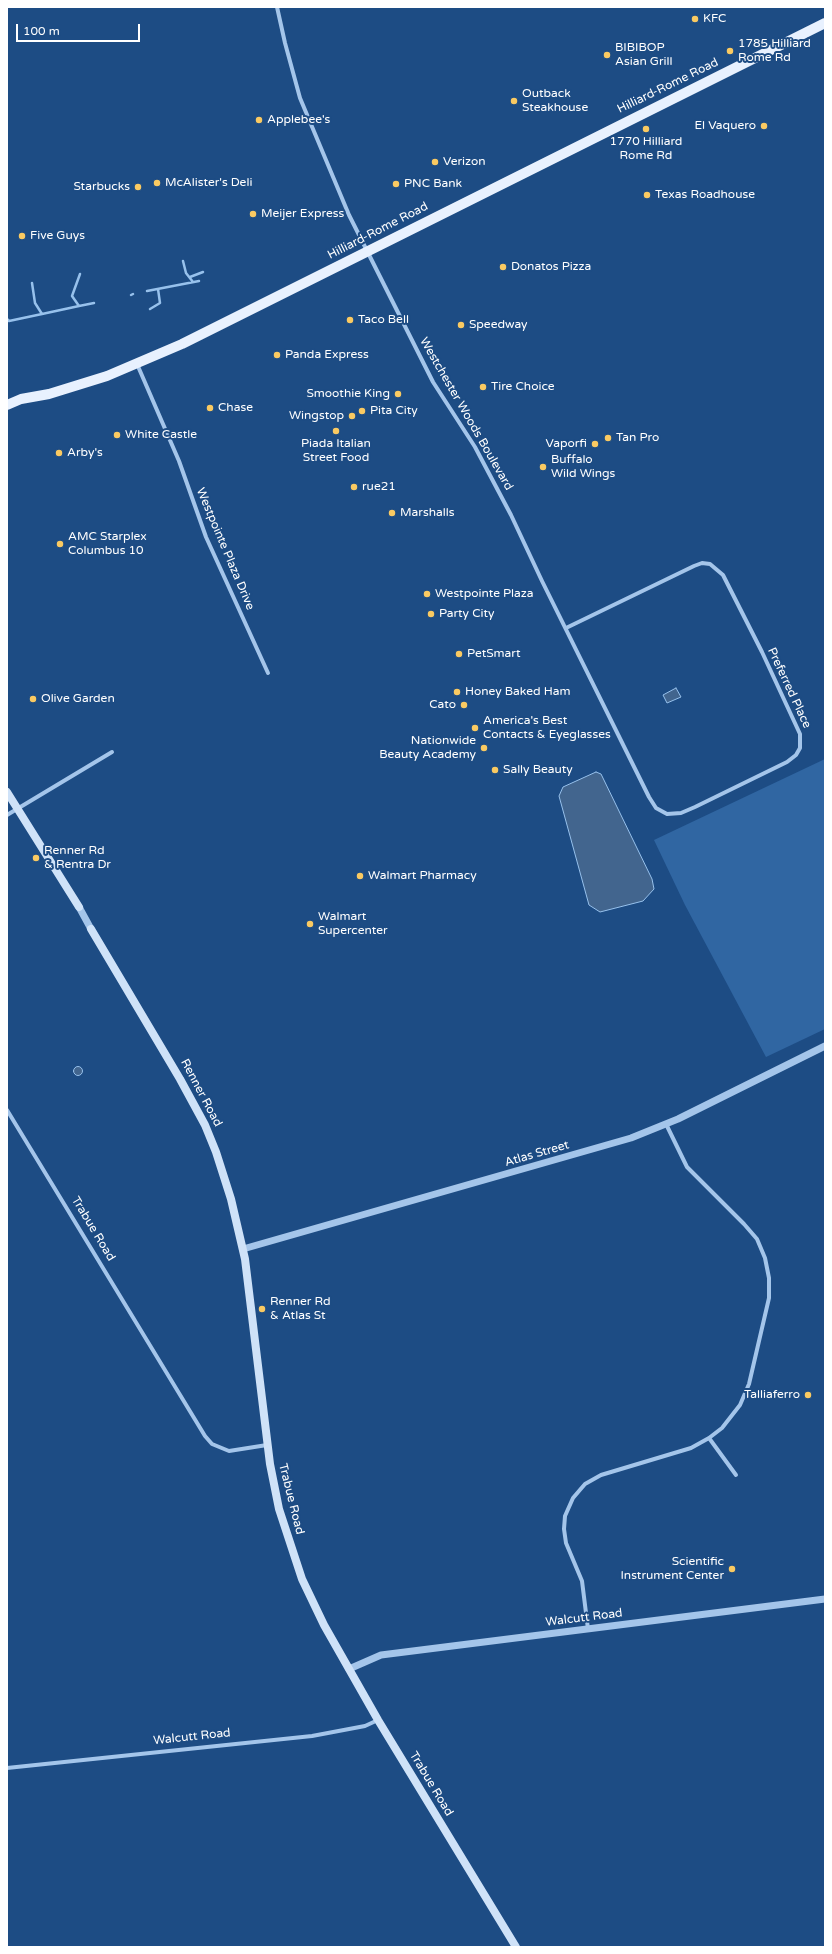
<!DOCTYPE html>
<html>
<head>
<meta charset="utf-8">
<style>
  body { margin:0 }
  #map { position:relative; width:832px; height:1954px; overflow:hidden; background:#1d4c84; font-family:"Varela Round",sans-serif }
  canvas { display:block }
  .frame { position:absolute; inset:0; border:8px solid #fff; pointer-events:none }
  .scale { position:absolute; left:16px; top:24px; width:124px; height:18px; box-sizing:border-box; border:2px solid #fff; border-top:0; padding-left:5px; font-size:12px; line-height:14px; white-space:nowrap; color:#fff; -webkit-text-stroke:3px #1d4c84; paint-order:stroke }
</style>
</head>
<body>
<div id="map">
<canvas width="832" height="1954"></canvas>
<div class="frame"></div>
<div class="scale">100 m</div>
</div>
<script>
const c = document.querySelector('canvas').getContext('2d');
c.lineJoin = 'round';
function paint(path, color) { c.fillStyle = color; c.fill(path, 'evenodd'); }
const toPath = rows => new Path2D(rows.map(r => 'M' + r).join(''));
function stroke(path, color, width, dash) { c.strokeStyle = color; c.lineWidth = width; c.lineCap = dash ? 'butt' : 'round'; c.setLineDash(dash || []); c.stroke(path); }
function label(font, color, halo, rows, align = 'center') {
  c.font = font + ' "Varela Round",sans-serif'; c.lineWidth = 4; c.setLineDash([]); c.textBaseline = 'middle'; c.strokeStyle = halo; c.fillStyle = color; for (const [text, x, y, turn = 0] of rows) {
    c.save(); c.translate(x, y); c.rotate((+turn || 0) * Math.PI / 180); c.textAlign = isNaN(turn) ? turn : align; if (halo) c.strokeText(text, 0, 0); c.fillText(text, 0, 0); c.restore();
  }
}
paint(toPath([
  [825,759,825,1029,766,1057,685,905,654,840]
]), '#3066a2');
const water = toPath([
  [676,688,681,697,667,703,663,695,676,688],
  [596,772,601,774,652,879,654,889,643,901,600,912,589,905,559,796,563,787,596,772],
  '73.5 1071a4.5 4.5 0 1 1 9 0a4.5 4.5 0 1 1-9 0Z'
]);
paint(water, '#42658e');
stroke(water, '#97c1ec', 1);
stroke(toPath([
  [183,261,186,273,193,282],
  [80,274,72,296,79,306,94,303],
  [190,277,203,272],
  [32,283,35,303,42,314,79,306],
  [147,291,199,281],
  [131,295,133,294],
  [150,309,160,303,158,289],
  [7,319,9,321,42,314]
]), '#97c1ec', 2.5);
stroke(toPath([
  [277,7,285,43,300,98,349,215,433,382,475,447,511,515,542,581,649,797,656,808,667,814,681,813,695,807,787,762,796,755,800,748,800,734,762,652,723,575,710,564,702,563,694,566,566,628],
  [137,364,179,461,206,537,268,673],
  [7,815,112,752],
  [7,1110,205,1436,212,1444,229,1451,267,1445],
  [709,1438,736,1475],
  [588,1629,582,1581,566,1543,564,1529,565,1516,573,1498,585,1484,601,1475,691,1448,709,1438,722,1428,740,1405,749,1384,769,1298,769,1278,765,1258,757,1239,744,1224,687,1167,666,1124],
  [7,1768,312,1736,365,1726,378,1720]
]), '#a4c5ea', 4);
stroke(toPath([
  [79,907,91,929],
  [243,1249,631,1138,678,1119,825,1046],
  [349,1669,381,1655,825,1599]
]), '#a4c5ea', 7);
stroke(toPath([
  [7,792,79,907],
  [91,929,180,1079,205,1125,216,1152,231,1199,245,1259,270,1464,279,1509,302,1579,324,1625,378,1720,516,1947]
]), '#cfe2f8', 8);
stroke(toPath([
  [7,405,21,399,49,394,107,376,182,344,825,23]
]), '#e8f1fe', 10);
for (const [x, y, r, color] of [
  [695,19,4,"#faca62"],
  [730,51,4,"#faca62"],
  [607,55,4,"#faca62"],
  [514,101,4,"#faca62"],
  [259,120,4,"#faca62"],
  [764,126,4,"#faca62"],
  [646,129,4,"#faca62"],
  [435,162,4,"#faca62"],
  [157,183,4,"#faca62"],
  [396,184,4,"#faca62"],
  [138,187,4,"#faca62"],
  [647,195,4,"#faca62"],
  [253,214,4,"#faca62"],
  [22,236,4,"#faca62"],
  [503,267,4,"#faca62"],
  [350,320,4,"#faca62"],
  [461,325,4,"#faca62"],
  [277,355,4,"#faca62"],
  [483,387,4,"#faca62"],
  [398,394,4,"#faca62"],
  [210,408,4,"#faca62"],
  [362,411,4,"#faca62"],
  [352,416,4,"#faca62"],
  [336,431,4,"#faca62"],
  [117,435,4,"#faca62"],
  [608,438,4,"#faca62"],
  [595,444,4,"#faca62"],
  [59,453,4,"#faca62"],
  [543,467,4,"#faca62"],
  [354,487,4,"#faca62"],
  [392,513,4,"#faca62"],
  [60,544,4,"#faca62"],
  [427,594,4,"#faca62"],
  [431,614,4,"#faca62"],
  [459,654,4,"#faca62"],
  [457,692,4,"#faca62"],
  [33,699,4,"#faca62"],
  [464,705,4,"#faca62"],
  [475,728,4,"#faca62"],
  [484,748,4,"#faca62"],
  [495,770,4,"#faca62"],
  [36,858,4,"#faca62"],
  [360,876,4,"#faca62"],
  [310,924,4,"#faca62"],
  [262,1309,4,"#faca62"],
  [808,1395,4,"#faca62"],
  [732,1569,4,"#faca62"]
]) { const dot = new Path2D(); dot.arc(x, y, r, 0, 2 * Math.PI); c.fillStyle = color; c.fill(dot); stroke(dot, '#1d4c84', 1.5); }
label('12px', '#fff', '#1d4c84', [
  ["KFC",703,19],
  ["1785 Hilliard",738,44],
  ["Rome Rd",738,58],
  ["BIBIBOP",615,48],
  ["Asian Grill",615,62],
  ["Outback",522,94],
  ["Steakhouse",522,108],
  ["Applebee's",267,120],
  ["El Vaquero",756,126,"right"],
  ["1770 Hilliard",646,142,"center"],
  ["Rome Rd",646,156,"center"],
  ["Verizon",443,162],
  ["McAlister's Deli",165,183],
  ["PNC Bank",404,184],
  ["Starbucks",130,187,"right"],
  ["Texas Roadhouse",655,195],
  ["Meijer Express",261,214],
  ["Five Guys",30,236],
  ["Donatos Pizza",511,267],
  ["Taco Bell",358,320],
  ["Speedway",469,325],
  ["Panda Express",285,355],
  ["Tire Choice",491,387],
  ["Smoothie King",390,394,"right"],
  ["Chase",218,408],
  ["Pita City",370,411],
  ["Wingstop",344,416,"right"],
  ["White Castle",125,435],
  ["Tan Pro",616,438],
  ["Piada Italian",336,444,"center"],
  ["Street Food",336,458,"center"],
  ["Vaporfi",587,444,"right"],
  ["Arby's",67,453],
  ["Buffalo",551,460],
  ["Wild Wings",551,474],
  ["rue21",362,487],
  ["Marshalls",400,513],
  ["AMC Starplex",68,537],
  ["Columbus 10",68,551],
  ["Westpointe Plaza",435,594],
  ["Party City",439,614],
  ["PetSmart",467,654],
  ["Honey Baked Ham",465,692],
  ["Olive Garden",41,699],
  ["Cato",456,705,"right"],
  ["America's Best",483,721],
  ["Contacts & Eyeglasses",483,735],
  ["Nationwide",476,741,"right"],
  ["Beauty Academy",476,755,"right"],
  ["Sally Beauty",503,770],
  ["Renner Rd",44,851],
  ["& Rentra Dr",44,865],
  ["Walmart Pharmacy",368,876],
  ["Walmart",318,917],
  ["Supercenter",318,931],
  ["Renner Rd",270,1302],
  ["& Atlas St",270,1316],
  ["Talliaferro",800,1395,"right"],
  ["Scientific",724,1562,"right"],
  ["Instrument Center",724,1576,"right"]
], 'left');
label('12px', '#fff', '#1d4c84', [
  ["Hilliard-Rome Road",668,86,-26],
  ["Hilliard-Rome Road",378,231,-27],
  ["Westchester Woods Boulevard",466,414,60],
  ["Westpointe Plaza Drive",225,549,67],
  ["Preferred Place",789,688,65],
  ["Renner Road",201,1093,62],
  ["Atlas Street",537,1154,-16],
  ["Trabue Road",93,1229,59],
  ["Trabue Road",291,1499,76],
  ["Walcutt Road",584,1618,-7],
  ["Walcutt Road",192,1737,-6],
  ["Trabue Road",431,1784,59]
]);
</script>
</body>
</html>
